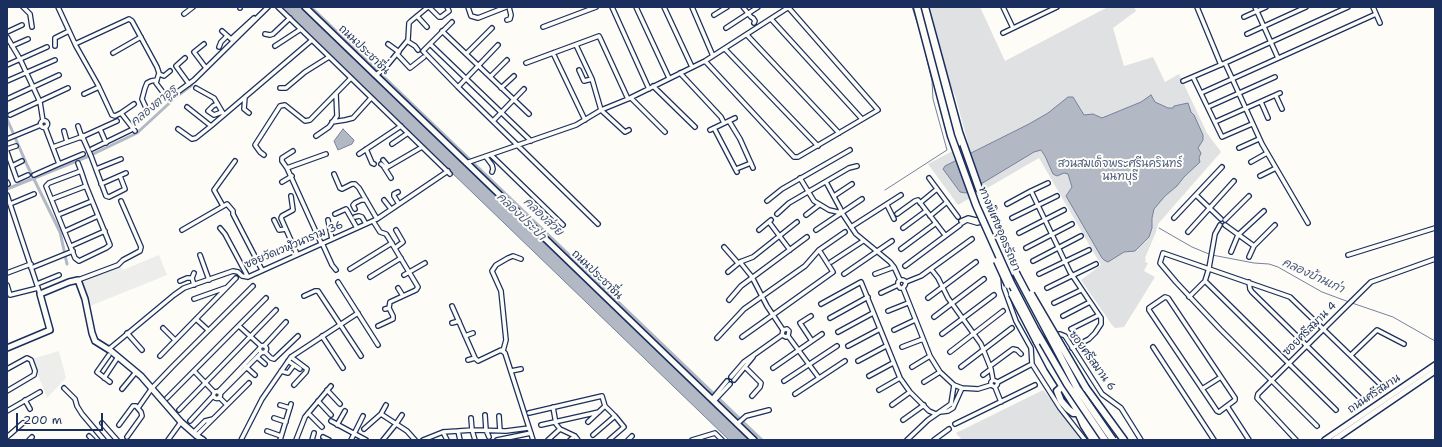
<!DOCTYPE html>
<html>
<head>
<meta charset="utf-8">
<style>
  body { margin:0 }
  #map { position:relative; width:1442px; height:447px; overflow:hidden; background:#fdfcf7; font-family:"Shantell Sans",sans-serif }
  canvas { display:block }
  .frame { position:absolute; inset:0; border:8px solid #1b2f5e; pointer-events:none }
  .scale { position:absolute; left:16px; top:413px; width:87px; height:18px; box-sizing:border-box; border:2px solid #1b2f5e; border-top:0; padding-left:5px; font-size:12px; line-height:14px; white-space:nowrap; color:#1b2f5e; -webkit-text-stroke:3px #fdfcf7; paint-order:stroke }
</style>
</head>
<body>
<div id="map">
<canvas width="1442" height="447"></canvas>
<div class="frame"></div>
<div class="scale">200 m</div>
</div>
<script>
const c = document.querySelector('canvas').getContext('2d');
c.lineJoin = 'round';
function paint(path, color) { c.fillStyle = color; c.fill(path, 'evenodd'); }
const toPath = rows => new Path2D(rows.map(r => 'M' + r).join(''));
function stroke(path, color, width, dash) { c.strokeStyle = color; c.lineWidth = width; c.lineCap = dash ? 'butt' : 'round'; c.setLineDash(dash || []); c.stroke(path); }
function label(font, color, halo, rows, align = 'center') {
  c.font = font + ' "Shantell Sans","Playpen Sans Thai",sans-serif'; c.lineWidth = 4; c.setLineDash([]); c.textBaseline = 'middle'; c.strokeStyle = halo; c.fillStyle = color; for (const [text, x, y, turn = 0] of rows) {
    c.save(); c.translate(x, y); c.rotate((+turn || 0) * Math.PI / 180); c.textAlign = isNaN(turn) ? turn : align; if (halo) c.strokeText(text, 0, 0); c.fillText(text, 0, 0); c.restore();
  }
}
paint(toPath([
  [159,255,167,275,90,306,80,281,120,265,123,270],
  [59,351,66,378,47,398,32,359]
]), '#edeeec');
paint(toPath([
  [930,7,980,7,1005,61,1108,7,1134,7,1136,11,1113,28,1124,66,1153,57,1165,82,1179,74,1207,133,1221,152,1158,224,1156,232,1145,258,1146,259,1145,262,1148,263,1144,271,1155,277,1124,327,1115,328,1112,325,1081,280,1101,265,1039,158,958,205,928,164,968,143,955,95,949,84],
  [1043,390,1079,433,1082,440,962,440,956,433]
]), '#e0e1e3');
const water = toPath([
  [280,7,300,7,750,440,729,440,280,7],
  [1151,95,1155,102,1168,108,1173,108,1174,106,1188,103,1191,112,1194,115,1203,135,1203,140,1198,148,1201,153,1199,158,1200,162,1184,177,1177,186,1165,196,1154,209,1152,218,1152,228,1149,237,1135,251,1124,252,1108,262,1104,260,1102,258,1066,196,1072,187,1068,174,1064,173,1057,176,1053,174,1045,156,1041,150,1034,152,966,193,960,192,943,169,945,166,1029,124,1048,113,1068,97,1073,97,1084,115,1093,114,1102,118,1141,102,1151,95],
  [343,129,354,140,352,144,338,150,334,141,343,129]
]);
paint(water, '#b3b8c5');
stroke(water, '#76819c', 1);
stroke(toPath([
  [192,85,235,42],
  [885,190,947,150,933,99,932,81,921,34,912,7],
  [1159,228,1192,247,1209,254],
  [1212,255,1254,263,1269,264,1278,267,1322,292,1349,302],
  [1352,303,1393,317,1435,341]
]), '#76819c', 1);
stroke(toPath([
  [311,7,762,440],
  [7,119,27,165,60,232,67,264],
  [7,189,89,156,137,133,176,97,192,85]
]), '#b3b8c5', 3);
const street = toPath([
  [23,7,30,14,32,27],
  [58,7,76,46,98,85,112,115,115,116,121,113,135,131],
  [240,7,240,8],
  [278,7,450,174],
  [429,7,439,17,441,17,449,11,447,7],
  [468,7,471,16,478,18,506,7],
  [612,7,649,89],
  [636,7,669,78],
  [664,7,692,67],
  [692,7,713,56],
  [743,7,751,17,753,18,755,21,754,23],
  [922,7,959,144],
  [1003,7,1013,28],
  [1197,7,1221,65],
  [1255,7,1278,58],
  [1373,7,1380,23],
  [184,14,193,7],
  [714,15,727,7],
  [417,16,427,27],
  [1244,17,1266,7],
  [771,19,862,119],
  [507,20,510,19,511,15,509,7],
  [452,22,423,51,458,87,598,224],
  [543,27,596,7],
  [726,28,758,7],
  [222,31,231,39,254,18],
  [442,31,529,114],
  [7,32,22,25],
  [1003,33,1057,7],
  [265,34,270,35,273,34,290,18],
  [1247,34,1306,7],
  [747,35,839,133],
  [7,37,20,59,40,102,43,121],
  [407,41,415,46,418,50],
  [75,44,129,19,132,21,157,67,159,73,156,83,168,99,194,80,268,7],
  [204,44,194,52,206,68],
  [388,44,399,52],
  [430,44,531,141],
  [576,45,592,79,601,110,625,132,629,130],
  [12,46,28,39],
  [55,46,55,38,69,31],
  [275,46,301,29],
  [219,47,221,42,227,36],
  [725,49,818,146],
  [113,53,141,37],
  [553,53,585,120],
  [397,54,410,68,424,57],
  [466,54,492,28],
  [185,58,176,66,189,84],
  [705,61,794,157,798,157,878,110,788,7],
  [526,63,599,36,600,38,628,99],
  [1225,63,1262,144,1308,223],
  [7,65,47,47],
  [579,70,584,81,592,79],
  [680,73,721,117,724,123],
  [159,74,164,76,170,71],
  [376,75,385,68,408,40,409,23,411,21,428,7],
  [490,77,507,60],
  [1193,77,1222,137,1252,124],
  [7,81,55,60],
  [1183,81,1225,63,1348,7],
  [653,86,695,127],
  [458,87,498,45],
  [196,88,214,98,224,115],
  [280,88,286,88,305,72,329,57],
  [501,88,514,76],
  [1201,93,1376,14],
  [84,94,99,87],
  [1276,96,1282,109],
  [245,97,244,109,249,113],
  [631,98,665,132],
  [7,99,59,75],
  [1261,102,1268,118],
  [217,104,213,106,208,111,214,115,222,112],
  [187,107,211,126,312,40],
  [1208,107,1275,77],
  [147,110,142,99,145,88,147,83,151,81,157,80],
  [121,113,134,104],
  [10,115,68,88],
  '40.5 124a3.5 3.5 0 1 1 7 0a3.5 3.5 0 1 1-7 0Z',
  [493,121,524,89],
  [729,121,740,139,753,168],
  [332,122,345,120,353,118,371,98],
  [1215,122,1280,93],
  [78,126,81,135],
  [45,127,59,164,83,154],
  [714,128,737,172],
  [100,129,106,143],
  [178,129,192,139,196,138,211,126],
  [710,130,735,118],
  [64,131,67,142],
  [84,136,81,135,81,138,83,138,84,136,117,121],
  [316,136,329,127,337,116,336,94],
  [83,138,91,156,106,196,109,197,125,189,120,176],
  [7,139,41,125],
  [392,144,408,133],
  [53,147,81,137],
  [1239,148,1259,139],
  [7,149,16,146],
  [92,149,131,130],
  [366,149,372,163,374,164],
  [293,151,282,158,282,161,287,168,321,243],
  [7,152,17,180,28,175],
  [359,154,401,126],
  [264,155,260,152,255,145,280,106,285,105,305,121,310,120,351,78],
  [491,155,563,225],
  [486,157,492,165,493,169,492,172],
  [383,160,388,166],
  [1251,162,1267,153],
  [78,163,81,171,86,186,110,245,106,248,79,261,75,258,46,186,49,183,81,171],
  [466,163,576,125,601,110,628,99,705,61,789,7],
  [381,164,386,168,422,147],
  [12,166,22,161],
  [384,167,391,178],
  [287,168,326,154],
  [96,169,121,159],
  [736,169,751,163],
  [334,174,340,188,342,189,352,184,355,184,359,188,377,219],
  [34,175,59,164],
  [1260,176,1276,168],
  [800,178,814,201,829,210,842,213],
  [929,178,958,217],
  [7,182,8,184],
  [282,182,292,176],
  [826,182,840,208,842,213,856,234,890,262,894,267,900,280,903,280,906,282,905,285,903,288,900,288,898,285,898,282,900,280],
  [101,184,126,173],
  [1031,191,1048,183],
  [398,192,394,194,394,196,399,204],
  [976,194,1015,282,1041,332,1046,335,1060,334,1065,336,1102,394,1121,408,1141,440],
  [7,195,40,294],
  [1196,195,1221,219],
  [291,196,293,210,282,216,281,218,297,254],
  [834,196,852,184],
  [52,199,86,186],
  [384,200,391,209],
  [767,201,782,189,850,150],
  [920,203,937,189],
  [10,204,34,194],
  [1007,204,1031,191,1070,272,1101,318,1101,324,1095,333,1089,339,1072,348],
  [887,205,894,219],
  [223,206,214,190,235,161],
  [355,209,353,205,355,203,361,200,366,200],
  [335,214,346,209,357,228],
  [777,214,789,203,849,168,857,166],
  [897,214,915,201,918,200,945,235],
  [58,215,92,201],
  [806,215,819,205],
  [930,216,947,202],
  [355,217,359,216,362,217,366,224],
  [1012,218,1057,196],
  [1174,218,1222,167],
  [274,220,279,230,286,229],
  [328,220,332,239],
  [1225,220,1249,196],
  [373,221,380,232,386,234,388,237,418,287,416,290,390,302,389,308,385,309],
  [961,221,968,218,976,220,982,219],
  [769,222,790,250],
  [962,223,967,220,977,223,985,221],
  [1225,225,1254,246],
  [851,227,901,195],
  [220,228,225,234,248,277],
  [903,228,926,211],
  [182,230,227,204,233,211,233,214,262,270],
  [759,230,771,220],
  [816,230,862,199],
  [65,231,98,216],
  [1188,232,1234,181],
  [1019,233,1064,210],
  [322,243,332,265,336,270],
  [71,246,105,231],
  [724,247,738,263],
  [395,248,403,242,396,230],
  [1026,248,1072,224],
  [901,249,936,223],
  [1231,252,1238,235,1264,211],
  [200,255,209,280],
  [1348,255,1435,228],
  [1249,257,1254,246,1275,225],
  [1033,261,1081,236],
  [740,262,752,277,767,306,783,330],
  [831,262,863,241],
  [905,266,960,225],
  [31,268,73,251],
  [350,269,392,243],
  [931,269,938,278,948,298,981,344,991,369,993,380,991,382,991,385,995,387,997,385,998,382,993,380],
  [728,272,740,262,753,257,797,222],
  [7,273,31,264],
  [194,273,192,278,194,285],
  [844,274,892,241],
  [875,274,894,267],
  [1039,274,1089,250],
  [404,275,425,263],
  [1003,276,1004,288,1016,321,1031,348,1032,364,1060,408,1085,440],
  [370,277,401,258],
  [78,280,118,265,123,260,140,251,141,247,121,201],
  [180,281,187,278,192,278],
  [1205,281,1336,410],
  [338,282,378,345],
  [906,282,921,276,972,239],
  [1249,282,1250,289,1252,292,1362,400],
  [37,284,59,275],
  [7,285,10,295,38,288],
  [398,288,403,296],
  [903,288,930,356,940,372,954,385,962,388,978,389,991,385],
  [1047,288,1096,264],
  [881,293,898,285],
  [304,296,315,291,318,291,361,356],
  [1189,297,1205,281,1209,268,1215,234,1220,225],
  [928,298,976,262],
  [194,299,225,288],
  [729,300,741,286,807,237],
  [1054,303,1081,290],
  [821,304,861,282,900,378,910,392,929,411,936,414],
  [452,306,475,358,478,361,501,350,505,353,533,440],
  [888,311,908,303],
  [811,316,800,323,812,341],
  [1063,316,1090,302],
  [934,317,984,279],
  [830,318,868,297],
  [196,319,208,330],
  [452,323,459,321],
  [239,326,261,346],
  [378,326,393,319,393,316,389,308],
  [163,328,175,340],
  [1071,329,1099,315],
  [894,330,915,320],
  [838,332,873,313],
  [127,333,142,350],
  [942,334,994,295],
  [322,336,343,368],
  [465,336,473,333],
  [788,336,819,378],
  [742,337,833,272,819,250],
  [717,338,744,309,805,266,819,250,845,232],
  '259.5 349a3.5 3.5 0 1 1 7 0a3.5 3.5 0 1 1-7 0Z',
  [264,346,286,322],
  [848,346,880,329],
  [902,347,923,339],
  [1153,347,1214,440],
  [109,349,174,295,184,288,233,271,238,272,242,276,248,277,377,219,448,171],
  [503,351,506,340,501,291,492,271,496,265,508,258,513,256,521,259],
  [265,352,271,358,274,359,298,336],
  [950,352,1003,311],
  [109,355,97,372,110,382],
  [1351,355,1377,330,1404,344],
  [160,356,236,278],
  [257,357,265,364],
  [291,357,307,369,306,372,294,385],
  [468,360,475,358],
  [288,361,300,369],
  [858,361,886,346],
  [245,366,255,375],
  [990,366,1013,349,1017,350,1021,354],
  [745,367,761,383,760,387,752,396],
  [912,367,930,356],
  [961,367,1012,328],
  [773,368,822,334],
  [7,369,27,358,31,360,35,371,34,375,7,391],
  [194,371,214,392],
  [281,371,288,373,294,365],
  [511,371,521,369],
  [983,375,991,369],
  [869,376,893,363],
  [731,377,744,362,782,335,783,330,787,329,789,331,788,336,786,337,782,335],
  [104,378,118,357],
  [734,380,753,357],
  [784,381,837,346],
  [924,382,940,372],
  [998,382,1032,364],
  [995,387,1001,402],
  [64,388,75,399,77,406,82,414,104,440],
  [122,389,136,372],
  [1202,389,1221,377],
  [327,390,340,404],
  [879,390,900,378],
  '213.5 395a3.5 3.5 0 1 1 7 0a3.5 3.5 0 1 1-7 0Z',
  [218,392,259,349],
  [220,394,261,353],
  [795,394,845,361],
  [219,397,227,405],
  [167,398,266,298],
  [712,399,727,381],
  [25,400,30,409],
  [318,401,331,415],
  [714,401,730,384],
  [280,405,290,408],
  [892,405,910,392],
  [1227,406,1219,412,1217,411,1149,310,1149,308,1165,297,1168,298,1235,398,1235,400,1227,406,1249,440],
  [553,407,556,424,560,429,575,436,578,440],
  [138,408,152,388,173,366,253,286],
  [179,410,276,310],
  [7,411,40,392],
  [940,412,948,411,953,408,962,388],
  [308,413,322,427],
  [529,413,602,396,605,406,615,416],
  [381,414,407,431,415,440],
  [485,415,486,430,489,437],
  [499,416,500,431],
  [274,418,286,422],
  [471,418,472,430,475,440],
  [213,419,249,383],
  [903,420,924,405],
  [190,421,213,396],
  [331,421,366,440],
  [588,422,605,406],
  [102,423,117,440],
  [737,424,746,416,769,410],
  [955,424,1035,385],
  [119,425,133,406,136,406,141,412,142,416,127,437],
  [337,425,345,411],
  [541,425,599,412],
  [1317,426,1220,329,1176,282,1160,263,1163,253,1290,297,1381,385],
  [364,429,381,414,386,405],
  [267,431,281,436],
  [458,431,460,440],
  [443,432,447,440],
  [193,433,205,421,213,419,196,436],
  [593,435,615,416,624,427,609,440],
  [89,436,93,440],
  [7,437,23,423],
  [323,437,329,440],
  [29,440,32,437],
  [168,440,181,422],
  [241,440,262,399,291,357,358,313],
  [280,440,291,404],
  [296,440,305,417,331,386],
  [312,440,314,433],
  [351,440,363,416],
  [383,440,396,424,402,415],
  [423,440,443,432,473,430,506,431,529,428],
  [497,440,531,433],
  [548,440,560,429],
  [570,440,575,436],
  [628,440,632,436],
  [692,440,715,433,722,440],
  [907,440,928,420,951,404,954,385],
  [934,440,949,429],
  [1296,440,1257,398,1258,394,1371,282,1435,259]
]);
const secondary = toPath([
  [305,7,754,440],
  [7,348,50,330,40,294,69,282,78,280,85,299,92,333,95,341,111,351,141,376,181,422,197,436,203,440],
  [1325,440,1435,365],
  [1334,440,1435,371]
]);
const highway = toPath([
  [925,7,959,132,984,203,1016,273],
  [1037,342,1050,367,1076,408,1084,426,1093,440],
  [1063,386,1057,391,1061,401,1068,409,1073,413,1078,413],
  [1086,388,1124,440],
  [1080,412,1100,440]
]);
stroke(street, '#1b2f5e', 6);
stroke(secondary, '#1b2f5e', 8);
stroke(highway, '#1b2f5e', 9);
stroke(street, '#fdfcf7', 3.5);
stroke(secondary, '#fdfcf7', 5);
stroke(highway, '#fdfcf7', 6);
const highwayBridge = toPath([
  [917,7,951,136,976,205,1011,283,1035,329,1067,384,1105,440],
  [997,261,1008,285],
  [1016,273,1077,388,1113,440],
  [1012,294,1037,342],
  [1031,294,1086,388]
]);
stroke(highwayBridge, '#1b2f5e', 9, []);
stroke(highwayBridge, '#fdfcf7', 6);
label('11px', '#1b2f5e', '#fdfcf7', [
  ["ถนนประชาชื่น",364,50,44],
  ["ทางพิเศษอุดรรัถยา",999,229,67],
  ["ซอยวัดเวฬุวนาราม 36",294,245,-23],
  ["ถนนประชาชื่น",597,275,44],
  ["ซอยศรีสมาน 4",1310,329,-45],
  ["ซอยศรีสมาน 6",1092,361,54],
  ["ถนนศรีสมาน",1374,394,-34]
]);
label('11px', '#4c5c7f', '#fdfcf7', [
  ["สวนสมเด็จพระศรีนครินทร์",1120,164],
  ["นนทบุรี",1120,177]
]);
label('italic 12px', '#49587d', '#fdfcf7', [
  ["คลองตาอูฐ",154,106,-40],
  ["คลองประปา",521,217,44],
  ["คลองส่วย",543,217,44],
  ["คลองบ้านเก่า",1313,276,25]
]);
</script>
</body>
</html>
